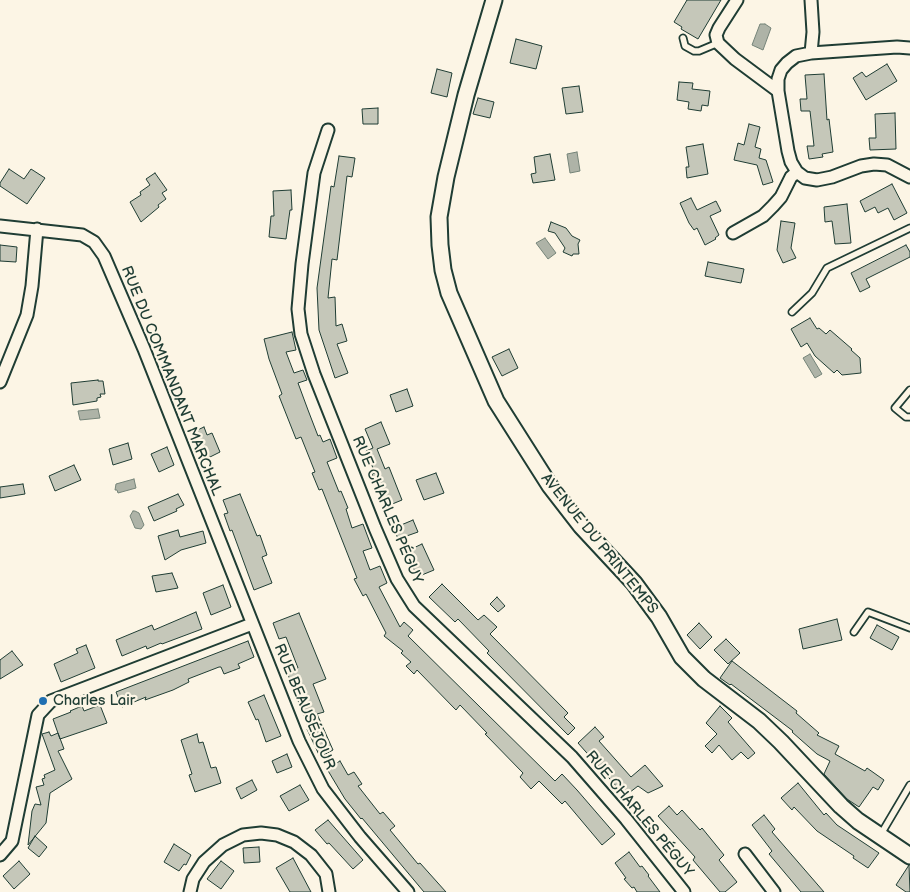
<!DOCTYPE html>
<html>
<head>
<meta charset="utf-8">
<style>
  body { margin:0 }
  canvas { display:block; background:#fcf5e5 }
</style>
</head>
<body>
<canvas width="910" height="892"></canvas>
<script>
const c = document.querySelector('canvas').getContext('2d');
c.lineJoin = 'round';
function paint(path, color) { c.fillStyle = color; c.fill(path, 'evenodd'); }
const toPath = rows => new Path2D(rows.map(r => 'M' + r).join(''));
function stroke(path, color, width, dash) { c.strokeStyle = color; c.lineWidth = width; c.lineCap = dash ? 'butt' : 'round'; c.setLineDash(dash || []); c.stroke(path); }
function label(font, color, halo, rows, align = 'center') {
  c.font = font + ' "Balsamiq Sans",sans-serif'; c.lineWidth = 4.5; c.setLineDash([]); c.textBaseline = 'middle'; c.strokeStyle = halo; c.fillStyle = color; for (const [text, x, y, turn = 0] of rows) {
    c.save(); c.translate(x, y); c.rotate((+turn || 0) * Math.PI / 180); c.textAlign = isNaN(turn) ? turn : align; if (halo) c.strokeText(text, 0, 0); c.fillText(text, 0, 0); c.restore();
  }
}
const water = toPath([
  [765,24,771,28,763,50,752,45,760,24,765,24],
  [577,152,580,171,570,173,567,154,577,152],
  [545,238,556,253,548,259,536,243,545,238],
  [810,354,822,374,815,378,803,358,810,354],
  [98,409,100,418,80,420,78,411,98,409],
  [134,479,136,488,118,493,117,490,115,490,116,484,134,479],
  [133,511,135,511,139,513,144,525,141,529,135,528,130,516,133,511]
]);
paint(water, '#aeb3a7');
stroke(water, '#758479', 1);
const building = toPath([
  [687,0,721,0,698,39,681,29,682,27,674,22,687,0],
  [516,39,542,46,536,69,510,63,516,39],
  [887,64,897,81,866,100,853,78,862,72,866,77,887,64],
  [437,69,452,73,447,97,431,93,437,69],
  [824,74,827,120,829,119,833,152,822,154,823,157,809,159,807,146,814,146,810,111,801,111,800,99,807,99,805,75,824,74],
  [679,82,693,83,692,89,710,91,708,106,702,105,701,111,688,109,689,102,677,100,679,82],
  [579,86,583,112,566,114,562,88,579,86],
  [478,98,494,102,490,118,473,114,478,98],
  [378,108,378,124,363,124,362,109,378,108],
  [895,113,896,149,870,150,869,138,876,138,875,114,895,113],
  [749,124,760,127,755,147,761,149,759,158,766,160,773,182,763,185,757,165,734,160,738,143,744,145,749,124],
  [703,144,708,174,687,178,686,167,689,167,686,147,703,144],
  [550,154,555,180,533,183,531,174,536,173,534,157,550,154],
  [339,156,355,158,352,177,347,176,337,260,332,259,328,298,335,297,336,326,342,324,347,341,337,344,348,373,335,378,319,330,317,288,331,186,334,187,339,156],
  [9,169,24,179,31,169,45,178,27,204,0,186,0,183,9,169],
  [155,173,167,190,162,193,166,199,158,205,159,207,141,222,130,202,141,195,140,192,150,185,146,179,155,173],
  [892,184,907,213,894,220,888,208,878,213,875,207,865,212,860,201,892,184],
  [291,190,292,210,290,210,286,239,269,237,271,216,274,216,273,191,291,190],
  [691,198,697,210,716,201,721,211,710,216,719,235,715,238,716,239,705,245,697,228,694,230,689,223,680,203,691,198],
  [847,204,851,243,835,244,832,221,825,222,824,207,847,204],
  [781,221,795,223,791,248,796,258,783,263,777,250,781,221],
  [551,222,566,228,572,236,580,240,578,244,579,254,573,254,572,256,563,252,565,248,555,233,548,231,551,222],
  [0,245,17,247,16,262,0,261,0,245],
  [906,245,910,252,910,257,866,279,870,287,860,292,851,273,906,245],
  [708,262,744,269,741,283,705,276,708,262],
  [810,318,817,329,819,328,826,334,830,330,852,349,851,350,860,358,861,373,842,375,837,370,834,373,815,356,807,343,801,347,791,329,810,318],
  [292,332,296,350,286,352,294,373,303,370,307,380,298,383,308,410,318,436,320,435,323,442,330,439,337,458,327,462,339,492,341,491,348,508,346,509,352,528,363,524,372,548,363,551,370,570,380,566,387,583,379,587,400,627,404,622,413,630,408,636,555,781,562,774,577,790,615,834,602,845,565,801,562,804,539,781,531,789,520,777,523,773,485,734,487,733,460,705,456,710,417,670,414,674,406,666,411,662,401,653,403,651,384,636,386,633,366,594,363,596,354,579,357,578,322,489,319,490,312,473,315,472,301,437,296,439,279,396,282,394,269,359,264,339,292,332],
  [509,349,518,368,502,376,492,357,509,349],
  [98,380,98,381,103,381,105,394,100,394,101,397,97,398,97,401,73,405,71,383,98,380],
  [407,389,413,406,396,412,390,395,407,389],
  [381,422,390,444,377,449,385,469,389,467,402,500,385,507,372,474,375,473,366,451,373,448,365,429,381,422],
  [204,427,207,435,212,433,220,452,208,458,206,452,200,455,191,433,204,427],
  [128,443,132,459,113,465,109,449,128,443],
  [167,447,174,465,159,472,151,454,167,447],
  [74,465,81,480,55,491,49,476,74,465],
  [436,473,444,493,424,500,416,480,436,473],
  [23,484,25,494,0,498,0,487,23,484],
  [178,494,184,505,176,509,177,511,154,521,148,507,178,494],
  [240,494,257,536,260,535,267,555,262,557,272,583,254,590,232,530,230,531,224,514,228,513,223,500,240,494],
  [413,520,418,532,398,539,394,528,413,520],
  [178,530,180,537,203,531,206,543,181,550,165,560,158,536,178,530],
  [422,544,434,570,417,577,407,551,422,544],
  [172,573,178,588,156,592,152,576,172,573],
  [442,584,478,620,484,615,497,627,490,634,568,713,564,717,575,728,568,735,487,653,489,651,458,619,455,622,429,597,442,584],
  [223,585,231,607,211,615,203,593,223,585],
  [497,597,505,606,498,612,490,604,497,597],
  [196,612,202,629,162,644,161,643,147,649,146,646,122,656,116,640,152,625,154,630,196,612],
  [299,613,326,679,313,684,324,712,317,714,333,750,320,757,307,729,309,729,287,672,298,668,286,637,279,639,273,623,299,613],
  [837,619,842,640,803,649,799,629,837,619],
  [699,623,712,637,700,649,687,635,699,623],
  [877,625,899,637,892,650,870,638,877,625],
  [726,639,740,653,728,664,714,650,726,639],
  [248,641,254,657,238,664,240,668,224,674,221,667,219,667,188,679,189,682,173,690,145,700,146,697,122,707,116,692,248,641],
  [86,645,95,668,61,682,54,664,78,653,76,649,86,645],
  [12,651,23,665,0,679,0,660,12,651],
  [732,661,797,711,796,713,819,733,817,735,839,746,835,754,865,771,867,768,884,780,878,790,873,787,859,807,847,799,824,774,830,761,817,754,792,732,793,731,731,684,730,685,720,678,732,661],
  [264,695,281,736,266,742,258,719,256,720,248,702,264,695],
  [100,705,107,723,60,739,53,719,71,712,70,711,82,706,84,711,100,705],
  [720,706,732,718,728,722,755,753,748,759,741,752,732,760,719,745,712,753,705,746,717,734,706,723,720,706],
  [595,727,604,737,599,741,631,777,645,765,663,786,648,793,638,786,625,796,578,743,595,727],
  [49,732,51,736,58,733,64,749,58,751,72,779,50,793,46,823,28,845,32,811,35,804,41,805,36,787,44,785,42,779,45,778,44,775,55,770,42,734,49,732],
  [197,734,199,743,203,742,211,768,216,767,221,783,195,792,189,775,192,774,181,740,197,734],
  [287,754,292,767,277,773,272,761,287,754],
  [340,761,348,775,354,772,362,784,358,786,380,814,383,812,395,826,390,830,418,864,420,863,446,892,424,892,362,818,361,819,345,799,327,769,340,761],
  [252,780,257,790,241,799,236,788,252,780],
  [798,783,824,815,826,813,837,825,879,853,868,868,853,858,854,856,817,831,794,807,792,810,781,798,798,783],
  [300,785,309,800,289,811,280,796,300,785],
  [669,806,677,815,682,810,700,830,702,828,724,855,719,860,737,882,725,892,720,892,693,860,695,857,658,816,669,806],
  [764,815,775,829,772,832,824,892,801,892,769,854,772,851,752,825,764,815],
  [328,820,363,860,353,869,329,843,327,844,315,830,328,820],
  [35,836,47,847,39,857,28,848,35,836],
  [174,844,191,855,186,865,184,864,179,871,164,862,174,844],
  [259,847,260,862,244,863,243,848,259,847],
  [629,852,640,867,642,866,649,875,648,876,660,892,637,892,634,887,632,888,624,879,626,878,615,863,629,852],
  [293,858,311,892,290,892,276,868,293,858],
  [19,861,30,874,14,889,3,876,19,861],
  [221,861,234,871,221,889,207,879,221,861],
  [909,865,910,892,906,892,896,885,909,865]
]);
paint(building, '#c5c7b9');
stroke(building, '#1f3d34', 1);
const lane = toPath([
  [683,38,685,46,694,51,699,51,718,43],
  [792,312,812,293,827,268,910,228],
  [910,390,895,408,906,417,910,417],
  [854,632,868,612,910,628],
  [881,834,910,785]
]);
const street = toPath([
  [737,0,719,28,716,35,718,43,735,59,778,91],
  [910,48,897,47,811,53,796,56,787,63,781,70,778,79,778,91,788,151,791,162,797,172,805,178,817,180,832,177,861,166,874,164,887,165,910,177],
  [811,53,813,32,811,0],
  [328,130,314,173,302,264,298,309,301,334,314,374,375,528,397,579,414,606,572,757,626,819,684,892],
  [0,226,82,235,94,242,104,256,144,349,299,741,323,789,360,837,408,892],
  [733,233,763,216,773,206,781,197,791,177,797,172],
  [0,382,27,315,32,286,37,229],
  [745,854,774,892],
  [0,855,12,841,38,715,51,701,252,624],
  [190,892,193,879,204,862,223,845,243,835,261,833,277,835,294,842,311,855,326,874,329,892]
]);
const secondary = toPath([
  [494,0,466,95,446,177,439,217,440,245,443,270,449,293,496,401,550,486,581,526,634,583,659,617,682,657,704,679,759,721,781,742,841,806,858,821,910,856]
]);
stroke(lane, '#1f3d34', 9);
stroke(street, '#1f3d34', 15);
stroke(secondary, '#1f3d34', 19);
stroke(lane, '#fcf5e5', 5.5);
stroke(street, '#fcf5e5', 11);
stroke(secondary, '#fcf5e5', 15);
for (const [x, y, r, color] of [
  [43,701,5,"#1f6fb2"]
]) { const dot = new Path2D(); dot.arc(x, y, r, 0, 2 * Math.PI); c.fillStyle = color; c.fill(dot); stroke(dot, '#fcf5e5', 2); }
label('15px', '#1f3d34', '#fcf5e5', [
  ["RUE DU COMMANDANT MARCHAL",171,381,68],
  ["RUE CHARLES PÉGUY",387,510,67],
  ["AVENUE DU PRINTEMPS",599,544,51],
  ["RUE BEAUSÉJOUR",304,707,67],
  ["RUE CHARLES PÉGUY",639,814,50]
]);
label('15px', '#1f3d34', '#fcf5e5', [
  ["Charles Lair",53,701]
], 'left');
</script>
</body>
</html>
